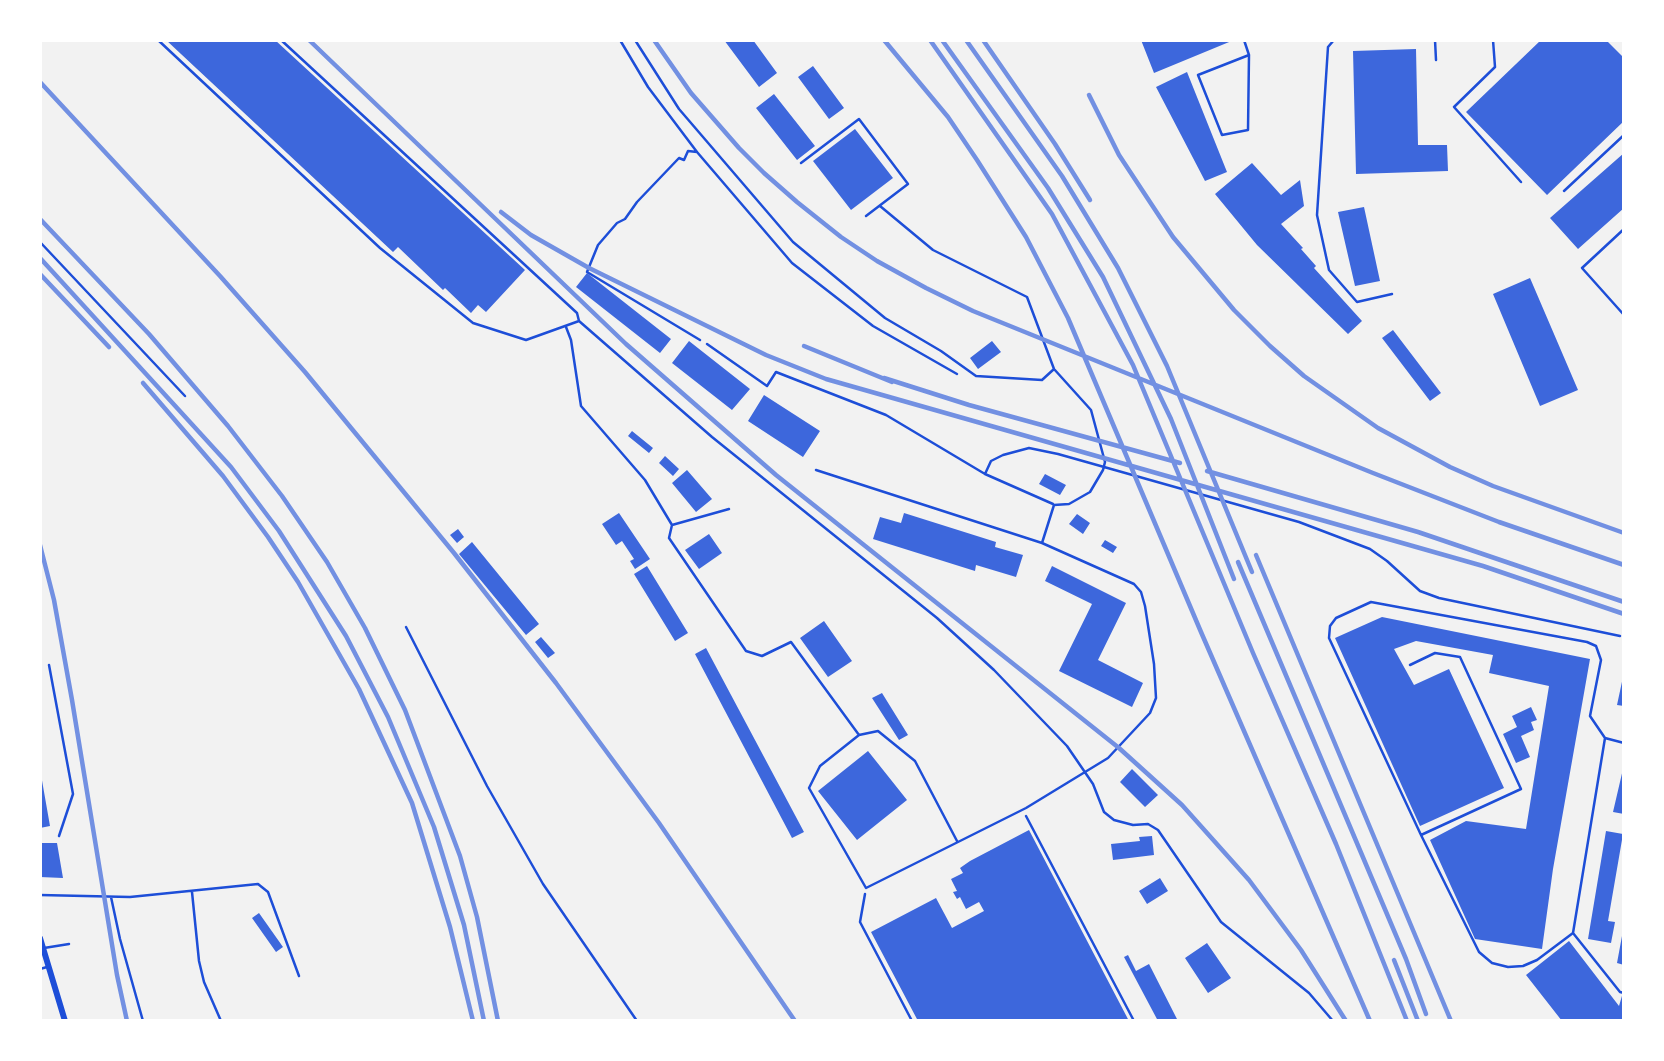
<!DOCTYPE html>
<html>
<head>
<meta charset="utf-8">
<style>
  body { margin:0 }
  #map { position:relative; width:1664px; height:1061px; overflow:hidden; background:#f2f2f2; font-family:"Exo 2",sans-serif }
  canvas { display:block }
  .frame { position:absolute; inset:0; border:42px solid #fff; pointer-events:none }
</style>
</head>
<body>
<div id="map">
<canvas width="1664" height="1061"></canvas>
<div class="frame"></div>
</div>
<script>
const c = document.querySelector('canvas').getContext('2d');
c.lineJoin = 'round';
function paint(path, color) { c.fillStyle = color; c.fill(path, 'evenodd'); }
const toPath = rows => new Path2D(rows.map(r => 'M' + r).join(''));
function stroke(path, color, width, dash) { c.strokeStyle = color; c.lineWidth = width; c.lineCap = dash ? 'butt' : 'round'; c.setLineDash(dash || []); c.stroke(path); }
paint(toPath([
  [166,40,275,40,525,270,486,312,478,305,471,313,445,288,443,290,398,247,393,252],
  [724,40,753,40,777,73,759,87],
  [1141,40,1234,40,1154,73],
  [1541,40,1606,40,1624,58,1624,121,1547,195,1466,112],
  [1416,49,1418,145,1447,145,1448,171,1356,174,1353,51],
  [813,66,844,108,829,119,798,77],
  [1187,72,1227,172,1205,181,1156,87],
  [774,94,815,146,797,160,756,108],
  [855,129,893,178,851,210,813,161],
  [1624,153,1624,208,1578,249,1550,218],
  [1252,163,1281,195,1300,180,1304,206,1281,224,1303,248,1301,249,1316,266,1314,268,1362,321,1348,334,1257,245,1215,194],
  [1364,207,1380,281,1355,286,1338,212],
  [587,273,671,339,660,353,576,287],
  [1530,278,1578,390,1540,406,1493,294],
  [1393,330,1441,393,1430,401,1382,338],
  [689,341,750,389,732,410,672,363],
  [992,341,1001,352,978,369,970,358],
  [764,395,820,431,803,457,748,421],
  [632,431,653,448,649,453,628,436],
  [665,456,679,469,673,476,659,463],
  [687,470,712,499,696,512,672,483],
  [1045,474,1066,485,1060,495,1039,484],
  [619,513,650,559,635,569,630,561,634,559,622,541,616,545,602,524],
  [904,513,996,542,995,547,1023,555,1016,577,976,565,975,571,873,539,880,517,901,523],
  [1077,514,1090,523,1083,534,1069,524],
  [458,529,464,537,457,543,450,535],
  [709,534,722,553,699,569,685,550],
  [1105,540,1117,547,1113,553,1101,546],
  [472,542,539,624,526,635,459,554],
  [647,566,688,633,675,641,634,574],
  [1052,566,1126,603,1098,660,1143,683,1132,707,1059,671,1092,604,1045,581],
  [1382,617,1590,659,1553,869,1542,949,1475,939,1430,840,1466,821,1526,829,1549,686,1489,673,1493,655,1416,641,1394,649,1414,685,1449,669,1504,788,1420,826,1335,638],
  [824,621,852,661,828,677,800,638],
  [541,637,555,653,548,658,535,642],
  [706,648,804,832,792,838,695,654],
  [1623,677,1624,677,1624,706,1617,705],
  [882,693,908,735,899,740,872,698],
  [1531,707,1537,720,1531,722,1534,730,1521,736,1530,757,1516,763,1503,734,1517,727,1512,716],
  [868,751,907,800,857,840,818,791],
  [40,769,50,826,40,828],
  [1132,769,1158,795,1145,807,1120,782],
  [1623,769,1624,769,1624,814,1613,812],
  [1029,830,1129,1021,918,1021,871,932,936,898,952,928,984,911,979,902,966,909,960,897,957,899,953,892,957,891,951,879,963,873,960,868,970,861],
  [1606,831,1623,834,1608,921,1615,922,1611,943,1588,939],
  [1152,836,1154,855,1113,860,1111,844,1140,841,1139,837],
  [40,843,57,843,63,878,40,877],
  [1160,878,1168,891,1147,904,1139,891],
  [259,913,283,947,276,952,252,918],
  [1622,936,1624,936,1624,965,1617,963],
  [1569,941,1619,1006,1624,989,1624,1021,1562,1021,1526,975],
  [1207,943,1231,978,1208,993,1185,958],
  [1128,955,1136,971,1149,964,1178,1021,1158,1021,1124,957]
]), '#3d67dc');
stroke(toPath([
  [620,40,648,87,697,152,792,263,873,326,957,374],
  [697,152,688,151,684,160,679,158,637,202,625,219,617,223,598,245,587,272,700,340],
  [40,242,185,396],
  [49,665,73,794,59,836],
  [1026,816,1134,1021],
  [865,894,860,922,912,1021]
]), '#1d4ed8', 2.5);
stroke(toPath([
  [158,40,380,248,473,323,526,340,579,321,577,313,281,40],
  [635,40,679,109,793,242,885,318,941,351,976,376,1042,380,1054,369],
  [1244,40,1249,55,1248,130,1222,135,1198,75,1249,55],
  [1334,40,1328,47,1317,215,1329,270,1357,302,1392,294],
  [1435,40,1436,60],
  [1493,40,1495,67,1454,107,1521,182],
  [801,163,859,119,908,184,866,216],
  [1564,191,1624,135],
  [880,206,933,250,1027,297,1054,369,1091,410,1105,462,1103,470,1090,492,1069,504,1054,505,1042,543,1134,584,1141,592,1145,606,1154,664,1156,698,1150,713,1108,758,1026,808,866,888,809,788,820,766,859,735,878,731,915,761,957,841],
  [1624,229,1582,268,1624,315],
  [579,321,712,437,937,618,994,670,1067,746,1093,784,1104,812,1114,820,1133,825,1148,824,1158,830,1221,922,1309,993,1333,1021],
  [566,327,571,340,581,406,645,480,672,525],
  [707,344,767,386,776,372,886,415,985,474],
  [816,470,1042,543],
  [1053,504,985,474,991,461,1003,455,1029,448,1058,454,1299,522,1370,549,1387,561,1420,591,1439,598,1620,636],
  [729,509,672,525,669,538,746,651,762,656,791,642,859,735],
  [406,627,487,786,543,884,637,1021],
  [1410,665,1435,653,1460,657,1521,789,1421,835],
  [1624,743,1605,738,1573,933,1620,992,1624,993],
  [192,892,199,961,204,982,221,1021],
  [40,895,130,897,258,884,268,892,299,976],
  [111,897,120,939,143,1021],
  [1573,933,1537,960,1523,966,1508,967,1492,963,1479,952,1421,835,1329,638,1330,626,1336,618,1371,602,1587,642,1596,646,1601,660,1590,716,1605,738],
  [44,948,69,944],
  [40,969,47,967]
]), '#1d4ed8', 2.5);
stroke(toPath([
  [40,938,65,1021]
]), '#1d4ed8', 6);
stroke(toPath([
  [309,40,626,344,776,475,1119,748,1182,805,1249,880,1301,950,1346,1021],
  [654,40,691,93,739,148,764,173,797,202,841,237,877,261,926,288,973,311,1373,473,1499,522,1624,565],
  [884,40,948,117,977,160,1026,237,1068,318,1201,632,1370,1021],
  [930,40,1052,214,1133,365,1253,653,1336,844,1407,1021],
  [942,40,1048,188,1103,277,1171,419,1234,579],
  [966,40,1062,176,1118,268,1167,366,1252,572],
  [983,40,1055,144,1090,200],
  [40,82,220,276,305,372,454,553,556,683,659,823,795,1021],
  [1089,95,1119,155,1173,237,1234,310,1270,346,1304,376,1378,428,1450,467,1493,486,1624,533],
  [501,212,531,235,589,268,766,355,826,379,1483,566,1624,614],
  [40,219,149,334,228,426,282,496,327,562,365,628,405,710,460,856,477,917,498,1021],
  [40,258,231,467,279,531,346,636,388,717,434,827,464,925,484,1021],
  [40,274,109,347],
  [804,346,892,382],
  [884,378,969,405,1180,463],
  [143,383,223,476,268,537,298,582,359,689,412,803,450,927,473,1021],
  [1207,471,1418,532,1624,602],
  [40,545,54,600,72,700,117,975,127,1021],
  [1256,555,1451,1021],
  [1238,562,1406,959,1426,1014],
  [1394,960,1418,1021]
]), '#7290e2', 4.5);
</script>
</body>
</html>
